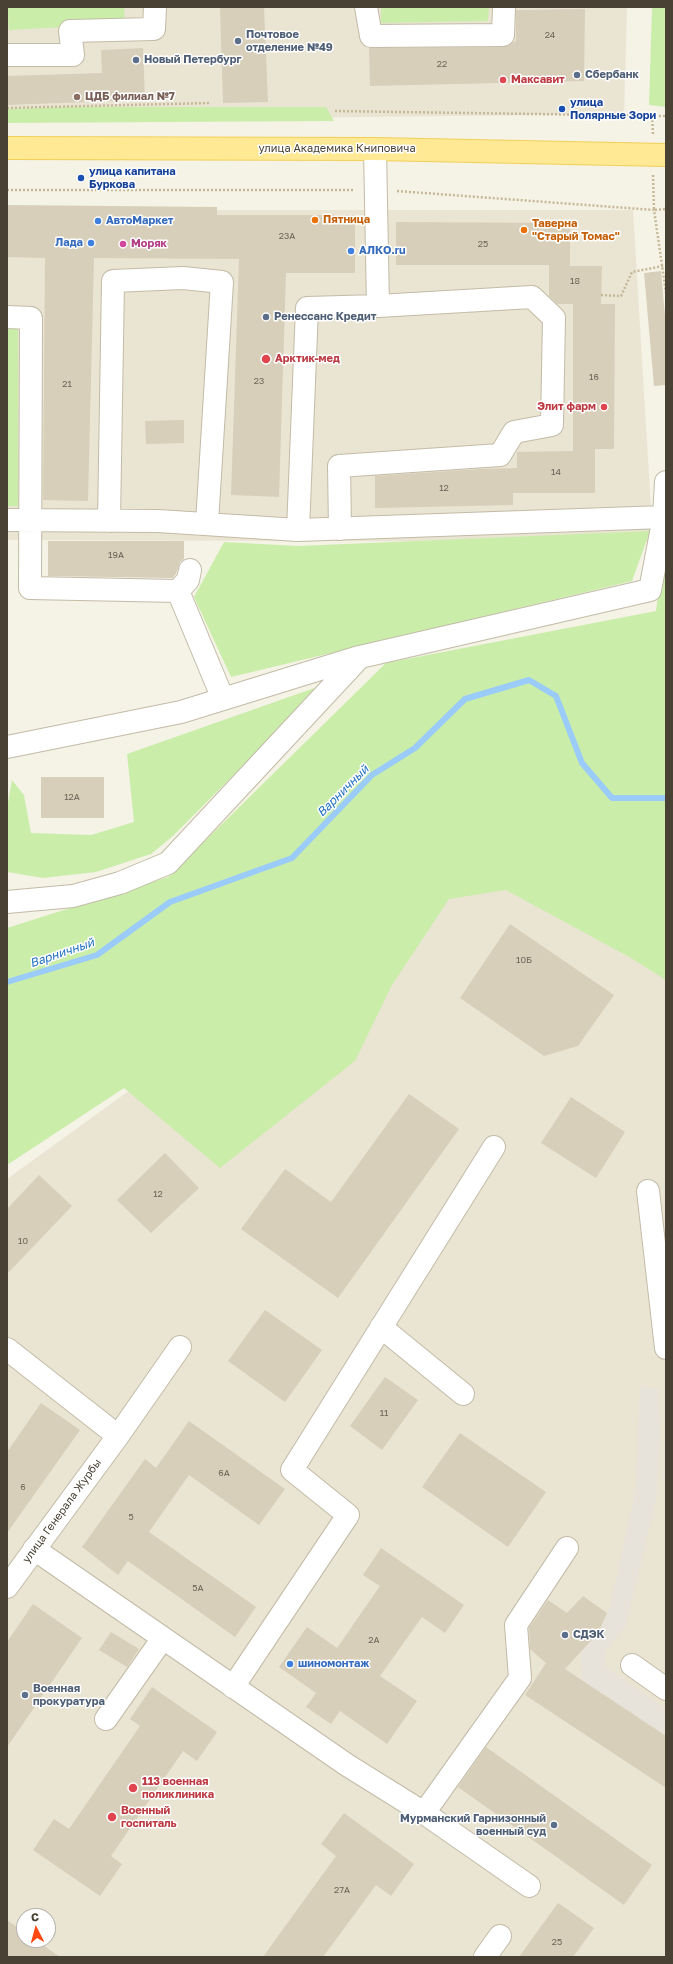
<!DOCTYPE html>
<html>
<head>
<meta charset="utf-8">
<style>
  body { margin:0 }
  #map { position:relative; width:673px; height:1964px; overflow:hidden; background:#f5f2e6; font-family:"Golos Text",sans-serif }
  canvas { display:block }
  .frame { position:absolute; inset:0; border:8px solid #494234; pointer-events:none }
  .north { position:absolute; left:16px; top:1908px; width:40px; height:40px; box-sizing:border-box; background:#fff; border:1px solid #b6b3ae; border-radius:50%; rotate:354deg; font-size:11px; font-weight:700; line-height:16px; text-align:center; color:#494234 }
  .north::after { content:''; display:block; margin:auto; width:14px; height:18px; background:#ff4913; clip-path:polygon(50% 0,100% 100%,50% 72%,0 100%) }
</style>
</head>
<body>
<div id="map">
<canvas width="673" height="1964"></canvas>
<div class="frame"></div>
<div class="north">С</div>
</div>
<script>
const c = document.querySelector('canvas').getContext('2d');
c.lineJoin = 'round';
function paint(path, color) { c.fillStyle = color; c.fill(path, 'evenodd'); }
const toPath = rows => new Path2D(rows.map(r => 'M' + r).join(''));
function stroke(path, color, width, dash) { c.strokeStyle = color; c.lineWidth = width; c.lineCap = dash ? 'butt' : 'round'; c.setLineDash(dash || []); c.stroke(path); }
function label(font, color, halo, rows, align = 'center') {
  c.font = font + ' "Golos Text",sans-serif'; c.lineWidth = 3; c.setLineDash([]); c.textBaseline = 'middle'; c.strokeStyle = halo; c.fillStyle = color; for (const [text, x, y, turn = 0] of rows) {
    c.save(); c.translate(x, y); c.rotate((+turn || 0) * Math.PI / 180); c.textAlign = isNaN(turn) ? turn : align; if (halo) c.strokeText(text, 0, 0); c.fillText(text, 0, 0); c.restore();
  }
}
paint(toPath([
  [7,7,627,7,624,114,7,121],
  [7,210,633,210,653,542,7,540],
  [462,850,666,934,666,1957,7,1957,7,1179],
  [24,1916,48,1916,48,1940,24,1940]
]), '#eae4d3');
paint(toPath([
  [640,1387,658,1389,660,1436,656,1500,625,1627,606,1650,604,1666,666,1709,666,1736,582,1681,581,1653,598,1633,610,1608,636,1489]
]), '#e7e3db');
paint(toPath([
  [7,7,124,7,125,24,9,30],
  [381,7,489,7,488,21,381,23],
  [652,7,666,7,666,107,649,105],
  [74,107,326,107,334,121,7,123,7,109],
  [7,324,18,324,18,506,7,506],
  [650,531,632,581,231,677,194,597,224,542,298,546],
  [666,534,666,980,631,958,506,890,449,899,392,985,355,1061,220,1168,124,1088,7,1165,7,928,168,877,386,663,656,611],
  [323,685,173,836,151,854,96,872,43,878,7,872,7,808,12,780,24,795,31,833,91,835,134,822,127,754]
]), '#caeeaa');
stroke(toPath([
  [7,982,97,955,170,902,292,858,372,775,415,748,465,699,529,680,556,696,582,763,612,798,665,798]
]), '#9bcbf9', 6);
paint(toPath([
  [220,7,264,7,268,102,223,103],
  [585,9,584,81,370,86,369,48,503,47,516,41,516,10],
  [143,48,145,100,7,105,7,76,102,73,101,50],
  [7,205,217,207,217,215,355,215,355,273,286,273,279,497,231,495,239,259,94,258,88,501,43,500,45,258,7,257],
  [396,222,570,223,570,266,602,266,601,304,615,304,614,449,595,449,595,493,513,493,513,505,375,508,375,476,480,469,517,468,517,452,573,451,573,304,557,304,549,296,549,265,396,265],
  [661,271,666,327,666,385,654,386,644,273],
  [184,420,184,443,146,444,145,421],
  [48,541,184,541,184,559,180,562,176,574,173,578,48,576],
  [41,777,104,777,104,818,41,818],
  [510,924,614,995,578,1046,544,1056,460,998],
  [409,1094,459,1129,338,1298,241,1229,285,1169,331,1202],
  [571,1097,625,1132,596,1178,541,1143],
  [165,1153,199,1188,151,1233,117,1200],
  [39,1175,72,1206,7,1274,7,1209],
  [265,1310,322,1350,285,1402,228,1361],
  [385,1377,418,1400,382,1450,350,1426],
  [41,1403,80,1430,7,1533,7,1452],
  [189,1421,285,1489,259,1525,189,1475,149,1532,256,1607,235,1637,128,1561,118,1575,82,1547,145,1459,156,1468],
  [460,1433,546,1492,508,1547,422,1487],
  [381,1548,464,1605,445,1633,422,1617,380,1676,417,1701,387,1744,340,1711,331,1724,306,1707,316,1693,279,1667,307,1627,337,1648,380,1586,363,1575],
  [583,1596,607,1613,598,1633,565,1669,666,1736,666,1788,525,1695,546,1663,530,1649,529,1628,548,1600,567,1613],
  [33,1604,82,1638,7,1747,7,1642],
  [111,1632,139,1649,127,1667,99,1650],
  [152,1687,217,1732,197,1761,183,1751,111,1856,122,1864,100,1896,33,1850,54,1819,69,1829,140,1726,130,1719],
  [486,1747,652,1865,624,1905,458,1787],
  [344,1813,414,1864,391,1896,376,1885,323,1957,263,1957,336,1856,321,1844],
  [558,1903,594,1928,573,1957,519,1957],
  [7,1920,24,1932,24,1940,36,1940,60,1957,7,1957]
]), '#d8cfba');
const minor = toPath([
  [366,7,371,36,503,35,504,7],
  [7,55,73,55,70,31,154,29,155,7],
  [375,149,378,306],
  [7,317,31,318,30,588,178,591,223,699],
  [7,520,158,521,298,530,664,517,666,482],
  [109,521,113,281,183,278,222,282,207,523],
  [298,530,307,308,378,306,532,297,554,318,552,425,514,432,500,455,339,466,340,529],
  [178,591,188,580,190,570],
  [7,747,181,712,359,657],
  [7,902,73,896,120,883,168,863,360,657,650,590,664,517],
  [648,1191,666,1348],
  [381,1327,463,1394],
  [7,1349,118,1436],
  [34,1549,347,1765,424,1813,520,1678,516,1625,567,1548],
  [7,1587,118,1436,180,1347],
  [632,1665,666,1689],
  [233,1687,348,1515,292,1470,494,1147],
  [106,1719,163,1638],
  [424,1813,529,1886],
  [485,1957,500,1936]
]);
const major = toPath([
  [7,148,375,149,666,155]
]);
stroke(minor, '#c2bba7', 24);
stroke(major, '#f2cf57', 24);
stroke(toPath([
  [7,108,209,103],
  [335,111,666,116],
  [652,116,653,134],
  [653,175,654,210,666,209],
  [7,190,354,190],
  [397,191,654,210,666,293],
  [601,295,621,296,632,272,663,266]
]), '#c5b897', 2.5, [2, 2]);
stroke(minor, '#fff', 22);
stroke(major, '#ffe995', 22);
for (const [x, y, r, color] of [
  [238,41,4,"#5c6f8a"],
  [136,60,4,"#5c6f8a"],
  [577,75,4,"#5c6f8a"],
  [503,80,4,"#e0444e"],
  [77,97,4,"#8d6e63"],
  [562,109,4,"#1a4fb4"],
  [81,178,4,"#1a4fb4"],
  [315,220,4,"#e8710a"],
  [98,221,4,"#3f7fe0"],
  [524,230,4,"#e8710a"],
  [91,243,4,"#3f7fe0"],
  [123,244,4,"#d1479c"],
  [351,251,4,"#3f7fe0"],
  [266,317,4,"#5c6f8a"],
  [266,359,5,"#e0444e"],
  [604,407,4,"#e0444e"],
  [565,1635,4,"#5c6f8a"],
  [290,1664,4,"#3f7fe0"],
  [25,1695,4,"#5c6f8a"],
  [133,1788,5,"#e0444e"],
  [112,1817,5,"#e0444e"],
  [554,1825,4,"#5c6f8a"]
]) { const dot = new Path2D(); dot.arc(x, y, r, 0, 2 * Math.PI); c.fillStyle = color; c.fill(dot); stroke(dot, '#fff', 1.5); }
label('9px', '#6d6556', null, [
  ["24",550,35],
  ["22",442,64],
  ["23А",287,236],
  ["25",483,244],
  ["18",575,281],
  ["16",594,377],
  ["23",259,381],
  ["21",67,384],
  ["14",556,472],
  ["12",444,488],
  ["19А",116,555],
  ["12А",72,797],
  ["10Б",524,960],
  ["12",158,1194],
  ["10",23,1241],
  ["11",384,1413],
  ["6А",224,1473],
  ["6",23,1487],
  ["5",131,1517],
  ["5А",198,1588],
  ["2А",374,1640],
  ["27А",342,1890],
  ["25",557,1942]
]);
label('bold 11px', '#4e5e75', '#fff', [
  ["Почтовое",246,35],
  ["отделение №49",246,48],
  ["Новый Петербург",144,60],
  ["Сбербанк",585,75],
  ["Ренессанс Кредит",274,317],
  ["СДЭК",573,1635],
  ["Военная",33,1689],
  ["прокуратура",33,1702],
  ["Мурманский Гарнизонный",546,1819,"right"],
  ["военный суд",546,1832,"right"]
], 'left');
label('bold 11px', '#be3a42', '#fff', [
  ["Максавит",511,80],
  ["Арктик-мед",275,359],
  ["Элит фарм",596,407,"right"],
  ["113 военная",142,1782],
  ["поликлиника",142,1795],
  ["Военный",121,1811],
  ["госпиталь",121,1824]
], 'left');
label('bold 11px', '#785e54', '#fff', [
  ["ЦДБ филиал №7",85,97]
], 'left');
label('bold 11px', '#164399', '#fff', [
  ["улица",570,103],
  ["Полярные Зори",570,116],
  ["улица капитана",89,172],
  ["Буркова",89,185]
], 'left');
label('11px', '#494234', '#fff', [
  ["улица Академика Книповича",337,149],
  ["улица Генерала Журбы",62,1511,-54]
]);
label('bold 11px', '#c56008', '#fff', [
  ["Пятница",323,220],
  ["Таверна",532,224],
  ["\"Старый Томас\"",532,237]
], 'left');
label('bold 11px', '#366cbe', '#fff', [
  ["АвтоМаркет",106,221],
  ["Лада",83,243,"right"],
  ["АЛКО.ru",359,251],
  ["шиномонтаж",298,1664]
], 'left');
label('bold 11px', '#b23c85', '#fff', [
  ["Моряк",131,244]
], 'left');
label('italic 12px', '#2071c2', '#fff', [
  ["Варничный",343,791,-45],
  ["Варничный",62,953,-19]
]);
</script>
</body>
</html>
